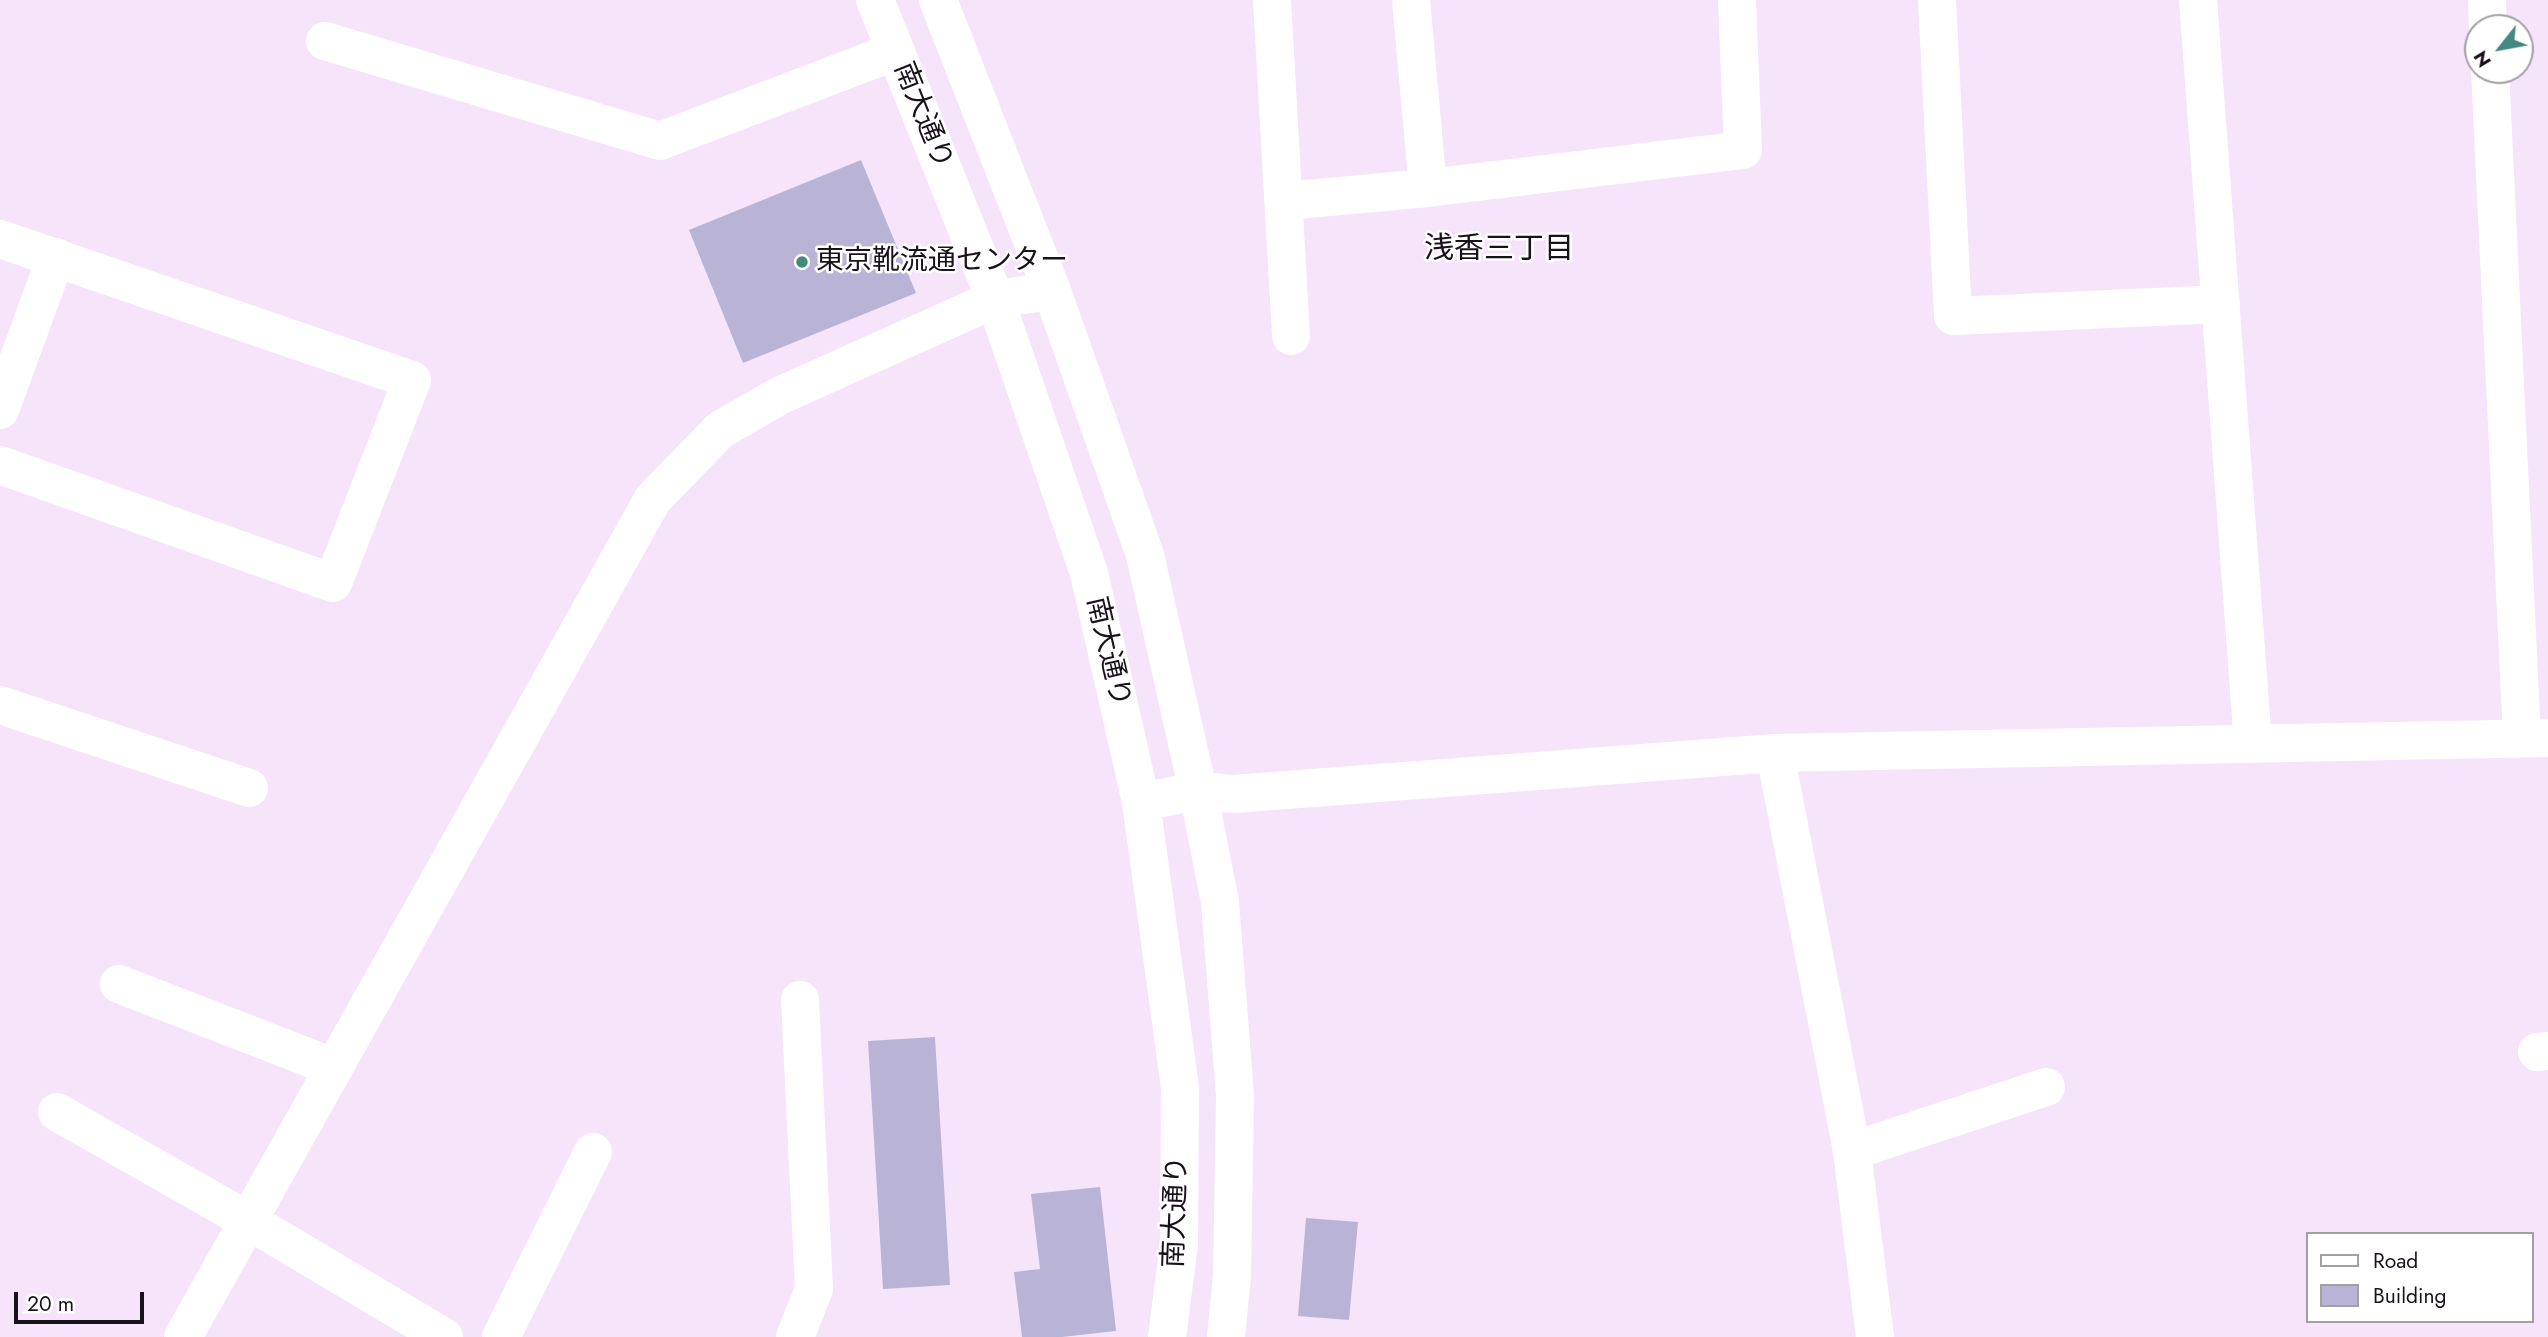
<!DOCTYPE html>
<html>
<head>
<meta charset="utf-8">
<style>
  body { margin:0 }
  #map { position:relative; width:2548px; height:1337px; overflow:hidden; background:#f6e4fb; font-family:Jost,sans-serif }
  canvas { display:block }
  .legend { position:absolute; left:2306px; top:1232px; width:228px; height:91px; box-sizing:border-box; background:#fff; border:2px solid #a3a0a4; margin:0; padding:9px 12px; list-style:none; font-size:21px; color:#19111b }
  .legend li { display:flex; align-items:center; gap:14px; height:35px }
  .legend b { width:35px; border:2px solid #a3a0a4 }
  .north { position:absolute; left:2464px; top:14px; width:70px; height:70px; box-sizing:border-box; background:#fff; border:2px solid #a3a0a4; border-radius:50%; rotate:239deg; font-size:19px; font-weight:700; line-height:28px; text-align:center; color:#19111b }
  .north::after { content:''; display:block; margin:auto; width:24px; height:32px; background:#43897f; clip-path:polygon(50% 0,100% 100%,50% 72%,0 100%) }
  .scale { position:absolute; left:14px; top:1292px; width:130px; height:32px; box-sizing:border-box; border:4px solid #19111b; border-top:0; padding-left:9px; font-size:21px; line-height:24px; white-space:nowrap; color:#19111b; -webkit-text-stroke:5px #fff; paint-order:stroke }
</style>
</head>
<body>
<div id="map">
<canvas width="2548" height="1337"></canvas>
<ul class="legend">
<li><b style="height:9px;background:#fff"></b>Road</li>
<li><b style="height:19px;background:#b9b4d5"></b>Building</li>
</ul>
<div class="north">N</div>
<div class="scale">20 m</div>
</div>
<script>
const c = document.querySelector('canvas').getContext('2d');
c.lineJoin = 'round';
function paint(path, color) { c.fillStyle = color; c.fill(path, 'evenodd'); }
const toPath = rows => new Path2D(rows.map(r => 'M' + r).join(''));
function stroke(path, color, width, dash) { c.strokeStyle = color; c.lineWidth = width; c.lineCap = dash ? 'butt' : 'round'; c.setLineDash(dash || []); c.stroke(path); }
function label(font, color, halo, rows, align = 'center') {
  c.font = font + ' Jost,"Noto Sans JP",sans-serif'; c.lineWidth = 5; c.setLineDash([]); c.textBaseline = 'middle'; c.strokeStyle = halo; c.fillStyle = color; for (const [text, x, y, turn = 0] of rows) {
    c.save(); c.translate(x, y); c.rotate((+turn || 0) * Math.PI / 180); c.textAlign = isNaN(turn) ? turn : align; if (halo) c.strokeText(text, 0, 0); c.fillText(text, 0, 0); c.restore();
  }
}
paint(toPath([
  [861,160,916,293,743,363,689,230],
  [935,1037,950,1285,883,1289,868,1041],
  [1100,1187,1116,1331,1062,1337,1022,1337,1014,1272,1040,1269,1031,1194],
  [1306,1218,1358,1222,1349,1320,1298,1316]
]), '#b9b4d5');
stroke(toPath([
  [875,0,995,299,1089,573,1141,802,1180,1088,1179,1244,1167,1337],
  [938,0,1052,291,1145,555,1198,791,1220,902,1235,1096,1232,1276,1226,1337],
  [1272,0,1291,336],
  [1411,0,1428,188],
  [1937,0,1953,316,2221,304],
  [2198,0,2253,744],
  [2487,0,2488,28],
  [325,41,660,141,896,51],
  [2490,70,2522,738],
  [1285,201,1428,188,1743,150,1737,0],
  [0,239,412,380,333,583,0,465],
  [0,410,56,257],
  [0,705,249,788],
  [1775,753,1852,1151,1875,1337],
  [1141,802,1198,791,1233,794,1775,753,2548,738],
  [119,984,333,1067],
  [2537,1052,2548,1051],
  [57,1112,247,1220,444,1337],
  [1852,1151,2046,1087],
  [183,1337,653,499,720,430,779,396,995,299,1052,291],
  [501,1337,593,1152],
  [795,1337,814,1289,800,1000]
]), '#fff', 38);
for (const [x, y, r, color] of [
  [802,262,7,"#43897f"]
]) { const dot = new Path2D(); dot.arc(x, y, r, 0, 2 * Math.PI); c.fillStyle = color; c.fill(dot); stroke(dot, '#fff', 2.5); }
label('28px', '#19111b', '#fff', [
  ["南大通り",922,116,68],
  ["南大通り",1107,652,77],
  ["南大通り",1177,1212,-88]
]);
label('28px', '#19111b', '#fff', [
  ["東京靴流通センター",816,262]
], 'left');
label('30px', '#19111b', '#fff', [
  ["浅香三丁目",1499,251]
]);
</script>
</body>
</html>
